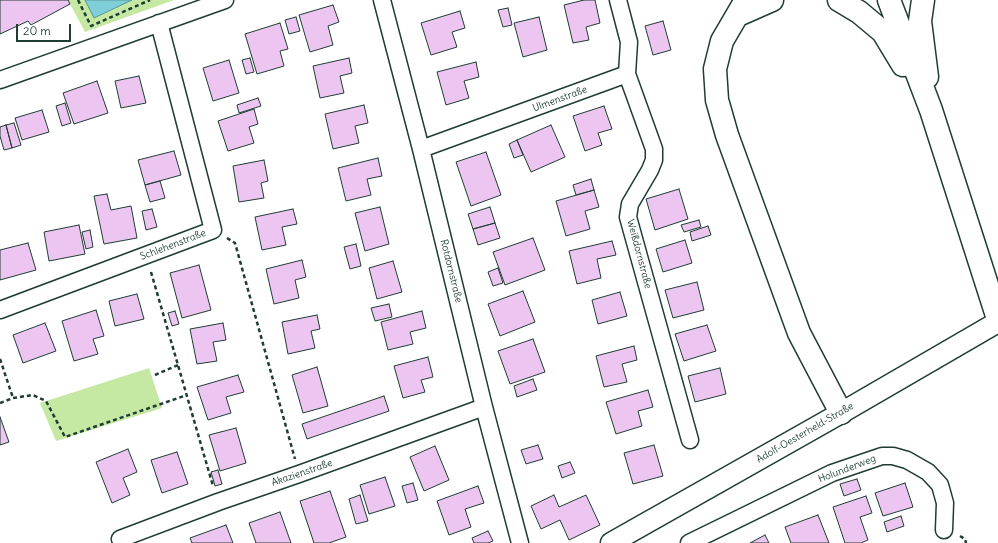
<!DOCTYPE html>
<html>
<head>
<meta charset="utf-8">
<style>
  body { margin:0 }
  #map { position:relative; width:998px; height:543px; overflow:hidden; background:#fff; font-family:Delius,sans-serif }
  canvas { display:block }
  .scale { position:absolute; left:16px; top:24px; width:55px; height:18px; box-sizing:border-box; border:2px solid #1f3d34; border-top:0; padding-left:5px; font-size:12px; line-height:14px; white-space:nowrap; color:#1f3d34; -webkit-text-stroke:3px #fff; paint-order:stroke }
</style>
</head>
<body>
<div id="map">
<canvas width="998" height="543"></canvas>
<div class="scale">20 m</div>
</div>
<script>
const c = document.querySelector('canvas').getContext('2d');
c.lineJoin = 'round';
function paint(path, color) { c.fillStyle = color; c.fill(path, 'evenodd'); }
const toPath = rows => new Path2D(rows.map(r => 'M' + r).join(''));
function stroke(path, color, width, dash) { c.strokeStyle = color; c.lineWidth = width; c.lineCap = dash ? 'butt' : 'round'; c.setLineDash(dash || []); c.stroke(path); }
function label(font, color, halo, rows, align = 'center') {
  c.font = font + ' Delius,sans-serif'; c.lineWidth = 3.5; c.setLineDash([]); c.textBaseline = 'middle'; c.strokeStyle = halo; c.fillStyle = color; for (const [text, x, y, turn = 0] of rows) {
    c.save(); c.translate(x, y); c.rotate((+turn || 0) * Math.PI / 180); c.textAlign = isNaN(turn) ? turn : align; if (halo) c.strokeText(text, 0, 0); c.fillText(text, 0, 0); c.restore();
  }
}
paint(toPath([
  [68,0,174,0,85,32],
  [149,368,162,408,56,441,40,403]
]), '#c5e9a3');
const water = toPath([
  [85,0,132,0,94,18,85,0]
]);
paint(water, '#7fcfd9');
stroke(water, '#599597', 1);
const building = toPath([
  [0,0,68,0,70,4,31,25,28,21,0,34,0,0],
  [584,0,595,0,600,23,586,27,589,40,573,43,564,5,584,0],
  [333,5,339,22,328,26,333,45,310,52,299,15,333,5],
  [508,8,512,25,503,27,498,10,508,8],
  [460,11,465,28,452,32,457,47,431,55,421,23,460,11],
  [296,17,300,31,289,34,285,20,296,17],
  [539,17,547,50,523,57,514,23,539,17],
  [663,21,671,50,653,55,645,26,663,21],
  [280,23,288,49,280,51,284,66,257,74,245,34,280,23],
  [250,58,254,72,246,74,242,60,250,58],
  [349,58,352,73,340,76,344,93,320,98,313,66,349,58],
  [229,60,239,93,213,101,203,68,229,60],
  [476,62,479,77,464,81,469,98,446,105,437,72,476,62],
  [139,76,146,103,121,108,115,81,139,76],
  [97,81,108,113,74,124,63,93,97,81],
  [258,98,261,106,239,113,237,105,258,98],
  [65,103,71,123,62,126,56,106,65,103],
  [364,105,368,123,355,126,359,143,333,149,325,114,364,105],
  [604,106,612,129,598,133,602,145,585,151,573,116,604,106],
  [254,109,258,124,249,127,254,143,228,151,218,121,254,109],
  [42,110,49,132,22,140,15,118,42,110],
  [14,123,21,145,12,148,6,125,14,123],
  [6,125,12,148,4,150,0,136,0,127,6,125],
  [551,125,565,157,531,172,517,140,551,125],
  [517,140,523,155,514,158,509,144,517,140],
  [174,151,181,175,145,185,138,160,174,151],
  [486,152,501,195,471,206,456,162,486,152],
  [378,158,382,176,367,179,371,195,346,201,338,168,378,158],
  [264,160,268,181,261,183,264,198,239,202,233,166,264,160],
  [591,179,594,190,576,195,573,185,591,179],
  [160,181,165,198,150,202,145,185,160,181],
  [679,189,688,219,655,230,646,199,679,189],
  [594,190,599,207,585,211,590,229,566,236,556,201,594,190],
  [107,194,111,210,131,206,137,238,104,244,94,196,107,194],
  [380,207,389,244,365,251,355,213,380,207],
  [490,207,495,223,473,229,468,214,490,207],
  [152,209,157,227,146,230,142,211,152,209],
  [293,209,297,224,282,227,286,245,262,250,255,217,293,209],
  [699,220,701,227,684,232,681,225,699,220],
  [495,223,500,238,478,245,473,229,495,223],
  [79,225,85,254,49,261,44,232,79,225],
  [708,226,711,235,692,241,690,232,708,226],
  [90,230,93,247,86,249,82,232,90,230],
  [533,238,545,270,505,285,493,252,533,238],
  [685,240,692,263,663,272,656,249,685,240],
  [612,241,616,255,597,259,601,278,577,284,569,251,612,241],
  [28,243,36,270,0,280,0,250,28,243],
  [356,244,361,266,350,269,344,247,356,244],
  [302,260,306,277,295,280,299,298,274,304,266,269,302,260],
  [393,261,402,292,377,299,369,268,393,261],
  [199,265,211,310,182,318,170,273,199,265],
  [498,268,503,283,493,286,488,272,498,268],
  [697,282,704,310,673,318,665,290,697,282],
  [523,291,535,322,500,336,488,304,523,291],
  [620,292,627,316,598,324,592,300,620,292],
  [137,294,144,319,115,326,109,301,137,294],
  [389,304,392,317,375,321,371,308,389,304],
  [96,310,104,336,93,339,98,354,74,361,62,321,96,310],
  [175,311,179,324,172,326,168,313,175,311],
  [422,311,426,328,410,332,413,344,388,350,381,322,422,311],
  [317,315,320,329,311,331,315,348,288,354,282,322,317,315],
  [45,323,56,351,23,363,13,335,45,323],
  [223,323,226,340,213,342,217,361,197,364,190,329,223,323],
  [707,325,716,351,684,361,675,334,707,325],
  [533,339,545,372,510,384,498,351,533,339],
  [634,346,637,360,622,364,627,382,604,387,596,356,634,346],
  [428,357,433,377,421,380,425,392,403,398,394,366,428,357],
  [317,367,328,406,303,413,292,375,317,367],
  [720,368,726,394,695,402,688,376,720,368],
  [238,375,244,392,226,397,231,413,208,420,197,387,238,375],
  [533,379,537,390,517,397,514,386,533,379],
  [648,390,653,407,638,411,642,426,616,434,606,402,648,390],
  [384,396,389,411,307,439,302,424,384,396],
  [0,417,9,442,0,445,0,417],
  [236,428,246,463,220,471,209,435,236,428],
  [538,445,543,459,526,464,521,450,538,445],
  [654,445,663,476,633,484,624,453,654,445],
  [435,446,449,480,424,491,410,457,435,446],
  [128,449,137,472,123,478,130,495,112,503,96,462,128,449],
  [177,452,188,484,162,493,151,460,177,452],
  [570,462,575,473,562,478,558,466,570,462],
  [218,470,222,484,215,486,211,472,218,470],
  [385,477,395,506,369,514,360,485,385,477],
  [857,479,861,490,844,496,840,484,857,479],
  [413,483,418,500,407,503,402,486,413,483],
  [905,483,913,507,883,516,875,493,905,483],
  [478,486,484,503,465,509,471,527,449,535,437,501,478,486],
  [330,491,346,537,329,543,314,543,300,501,330,491],
  [360,495,368,521,356,524,349,499,360,495],
  [554,495,559,507,586,495,600,525,569,540,560,520,541,529,531,506,554,495],
  [866,496,872,513,860,517,868,540,861,543,845,543,833,507,866,496],
  [280,512,291,543,256,543,249,523,280,512],
  [818,515,829,543,791,543,785,527,818,515],
  [901,516,904,526,887,532,884,522,901,516],
  [226,525,233,543,192,543,190,538,226,525],
  [488,531,493,541,488,543,474,543,472,538,488,531],
  [765,535,769,543,750,543,765,535]
]);
paint(building, '#ecc6f0');
stroke(building, '#1f3d34', 1);
const minor = toPath([
  [382,0,421,149,484,407,520,543],
  [627,74,654,149,654,160,650,170,630,204,628,217,690,440],
  [0,80,225,0],
  [421,149,627,74,629,42,618,0],
  [0,310,213,230,159,23],
  [120,539,218,502,299,474,484,407],
  [689,543,832,473,882,456,893,456,907,460,928,472,940,485,945,503,944,530]
]);
const tertiary = toPath([
  [611,543,841,413,998,322]
]);
const primary = toPath([
  [746,0,722,41,715,69,717,100,727,135,799,333,841,413],
  [839,0,859,12,883,32,903,65],
  [889,0,931,110,998,319],
  [923,0,920,21,927,77],
  [738,15,772,0]
]);
stroke(minor, '#1f3d34', 19);
stroke(tertiary, '#1f3d34', 23);
stroke(primary, '#1f3d34', 25);
stroke(toPath([
  [78,0,91,26,150,0],
  [227,238,235,243,295,459],
  [151,272,213,486],
  [0,359,13,398],
  [155,375,178,365],
  [0,403,13,398,33,395,46,401,65,437,187,395],
  [960,536,965,539,966,543]
]), '#1f3d34', 2.5, [4, 3]);
stroke(minor, '#fff', 16);
stroke(tertiary, '#fff', 20);
stroke(primary, '#fff', 22);
label('10px', '#1f3d34', '#fff', [
  ["Ulmenstraße",560,99,-20],
  ["Schlehenstraße",173,245,-21],
  ["Weißdornstraße",639,254,75],
  ["Rotdornstraße",451,271,76],
  ["Adolf-Oesterheld-Straße",805,433,-30],
  ["Holunderweg",847,469,-21],
  ["Akazienstraße",302,473,-19]
]);
</script>
</body>
</html>
